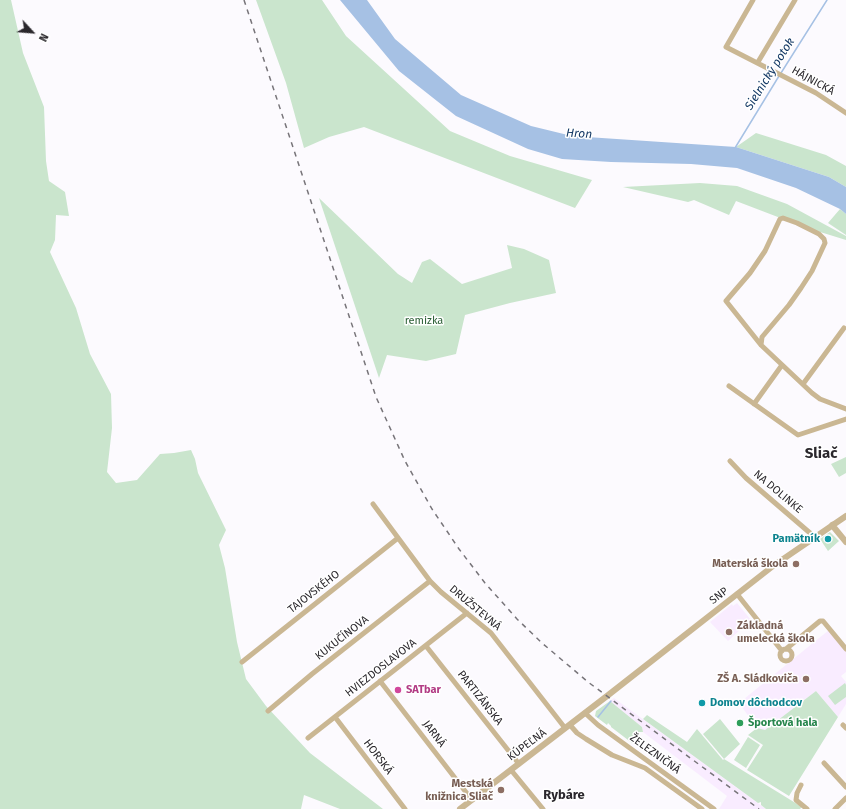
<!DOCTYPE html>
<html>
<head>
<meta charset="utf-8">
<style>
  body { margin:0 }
  #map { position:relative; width:846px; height:809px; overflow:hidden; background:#fcfafe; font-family:"Fira Sans",sans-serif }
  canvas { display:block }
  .north { position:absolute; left:12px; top:12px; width:40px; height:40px; -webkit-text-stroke:3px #fff; paint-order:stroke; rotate:116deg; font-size:11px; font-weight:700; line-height:16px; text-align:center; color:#2a272c }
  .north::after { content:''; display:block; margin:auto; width:14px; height:18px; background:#2a272c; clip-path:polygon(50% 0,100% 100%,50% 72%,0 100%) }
</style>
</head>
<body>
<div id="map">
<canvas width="846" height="809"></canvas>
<div class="north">N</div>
</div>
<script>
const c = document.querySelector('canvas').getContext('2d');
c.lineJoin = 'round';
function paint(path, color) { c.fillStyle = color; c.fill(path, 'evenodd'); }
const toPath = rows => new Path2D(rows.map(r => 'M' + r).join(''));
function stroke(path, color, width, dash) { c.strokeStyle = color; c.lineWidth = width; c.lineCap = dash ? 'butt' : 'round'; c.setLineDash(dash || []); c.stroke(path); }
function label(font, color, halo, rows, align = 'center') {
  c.font = font + ' "Fira Sans",sans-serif'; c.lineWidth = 3; c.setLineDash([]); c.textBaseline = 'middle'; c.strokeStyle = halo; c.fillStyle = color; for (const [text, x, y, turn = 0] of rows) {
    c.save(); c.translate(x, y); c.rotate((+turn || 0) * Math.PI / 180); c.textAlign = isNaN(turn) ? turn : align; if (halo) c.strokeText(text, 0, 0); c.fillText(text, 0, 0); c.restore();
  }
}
paint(toPath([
  [737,603,751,620,728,641,710,622,732,604,733,606],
  [829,630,846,651,846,672,841,676,846,682,846,704,838,717,816,691,764,731,757,728,739,703],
  [614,698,766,809,719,809,727,796,643,732,642,727,610,701]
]), '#f9ecff');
paint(toPath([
  [0,0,11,0,23,53,44,107,46,161,49,181,65,192,69,216,56,215,55,240,50,252,76,308,90,354,111,394,112,428,107,472,116,483,137,480,160,454,174,453,191,450,195,459,198,473,226,530,219,545,225,568,237,642,246,679,266,706,310,753,383,809,340,809,304,795,301,809,0,809],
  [256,0,322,0,346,36,450,131,510,156,592,180,575,208,364,127,329,137,304,148,286,83],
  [756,133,826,155,846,166,846,187,829,177,736,147],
  [700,183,737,186,787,204,846,236,846,240,804,227,736,201,729,215,694,200,688,202,623,187],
  [319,198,398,274,412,283,422,262,430,259,462,284,512,268,507,245,524,249,549,260,556,293,510,303,465,315,456,354,426,361,387,355,379,378],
  [840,209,846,214,846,235,828,223],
  [846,457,846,473,839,477,831,464],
  [830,532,839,541,828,551,820,539],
  [845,683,846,685,846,697,835,705,828,696],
  [816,691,838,717,789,796,747,770,763,745,748,735,757,728,765,730],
  [610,701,642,727,643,732,637,732,633,737,632,743,611,727,611,726,608,723,607,725,595,716,596,711],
  [647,715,687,742,697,729,723,760,724,759,703,734,720,719,740,744,724,759,802,807,800,809,766,809,761,805,761,802,758,803,643,719],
  [748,737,760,745,746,768,734,760]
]), '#cae5cd');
paint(toPath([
  [340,0,367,0,395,39,461,95,531,126,572,136,736,147,829,177,846,187,846,214,840,209,796,188,737,168,691,164,611,162,562,159,528,149,456,116,399,71]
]), '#a6c1e4');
stroke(toPath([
  [781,73,827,0],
  [735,148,779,76],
  [598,717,611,701]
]), '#a6c1e4', 1.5);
stroke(toPath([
  [753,0,726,47,816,93,846,113],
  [758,62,795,0],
  [761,345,762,337,789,305,801,288,812,271,825,243,824,239,819,234,797,223,783,218,780,219,765,251,750,273,726,301,761,345,812,393,820,399,846,409],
  [803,384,844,328],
  [729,386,798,435,846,419],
  [754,404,782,365],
  [730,461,746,478,810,533,814,538],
  [373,504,430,581,441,592,491,633,565,728],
  [737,594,782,651],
  [426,646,519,764],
  [786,649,820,621,823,621,846,649],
  '780 655a6 6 0 1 1 12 0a6 6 0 1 1-12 0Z',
  [242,662,398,538],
  [380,681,472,800],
  [268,711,312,674,430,581],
  [585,713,598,725,714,809],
  [335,717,405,809],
  [570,725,577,733,586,739,612,755,645,768,702,809],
  [843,725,846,728],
  [308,738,467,613],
  [824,763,846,787],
  [511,770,543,809],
  [801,785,797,793,796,800,807,809],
  [835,809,846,798]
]), '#cab793', 5);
stroke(toPath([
  [832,525,846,542],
  [460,809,607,696,773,566,846,516]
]), '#cab793', 6);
stroke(toPath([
  [244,0,376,397,405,461,432,509,459,549,485,583,517,619,542,643,588,682,759,809]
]), '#777479', 1.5, [5, 5]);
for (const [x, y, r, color] of [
  [828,539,4,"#0f9aa8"],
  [796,564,4,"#8d6e63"],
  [729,632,4,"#8d6e63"],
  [806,679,4,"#8d6e63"],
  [398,690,4,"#d1479c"],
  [702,703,4,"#0f9aa8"],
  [740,723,4,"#2e9e5b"],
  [501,790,4,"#8d6e63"]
]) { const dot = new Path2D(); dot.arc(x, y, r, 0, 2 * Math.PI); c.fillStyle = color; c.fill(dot); stroke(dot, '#fff', 1.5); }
label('11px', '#2a272c', '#fff', [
  ["HÁJNICKÁ",813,81,29],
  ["NA DOLINKE",778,492,40],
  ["TAJOVSKÉHO",314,592,-38],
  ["SNP",719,596,-38],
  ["DRUŽSTEVNÁ",475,608,40],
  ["KUKUČÍNOVA",342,638,-38],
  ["HVIEZDOSLAVOVA",381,668,-38],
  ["PARTIZÁNSKA",480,698,52],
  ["JARNÁ",434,734,53],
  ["KÚPEĽNÁ",527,745,-37],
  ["ŽELEZNIČNÁ",655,754,36],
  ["HORSKÁ",378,757,53]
]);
label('11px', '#2a5e34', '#fff', [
  ["remizka",424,321]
]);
label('bold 11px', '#0d838f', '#fff', [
  ["Pamätník",820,539],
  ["Domov dôchodcov",710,703,"left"]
], 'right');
label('bold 11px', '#785e54', '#fff', [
  ["Materská škola",788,564],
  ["Základná",737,626,"left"],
  ["umelecká škola",737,639,"left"],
  ["ZŠ A. Sládkoviča",798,679],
  ["Mestská",493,784],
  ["knižnica Sliač",493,797]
], 'right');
label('bold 11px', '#b23c85', '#fff', [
  ["SATbar",406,690]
], 'left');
label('bold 11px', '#27864d', '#fff', [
  ["Športová hala",748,723]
], 'left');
label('italic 12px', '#143965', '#fff', [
  ["Sielnický potok",770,74,-58],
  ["Hron",579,134,4]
]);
label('bold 13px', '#2a272c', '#fff', [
  ["Rybáre",564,795]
]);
label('bold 15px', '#2a272c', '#fff', [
  ["Sliač",821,454]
]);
</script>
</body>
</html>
